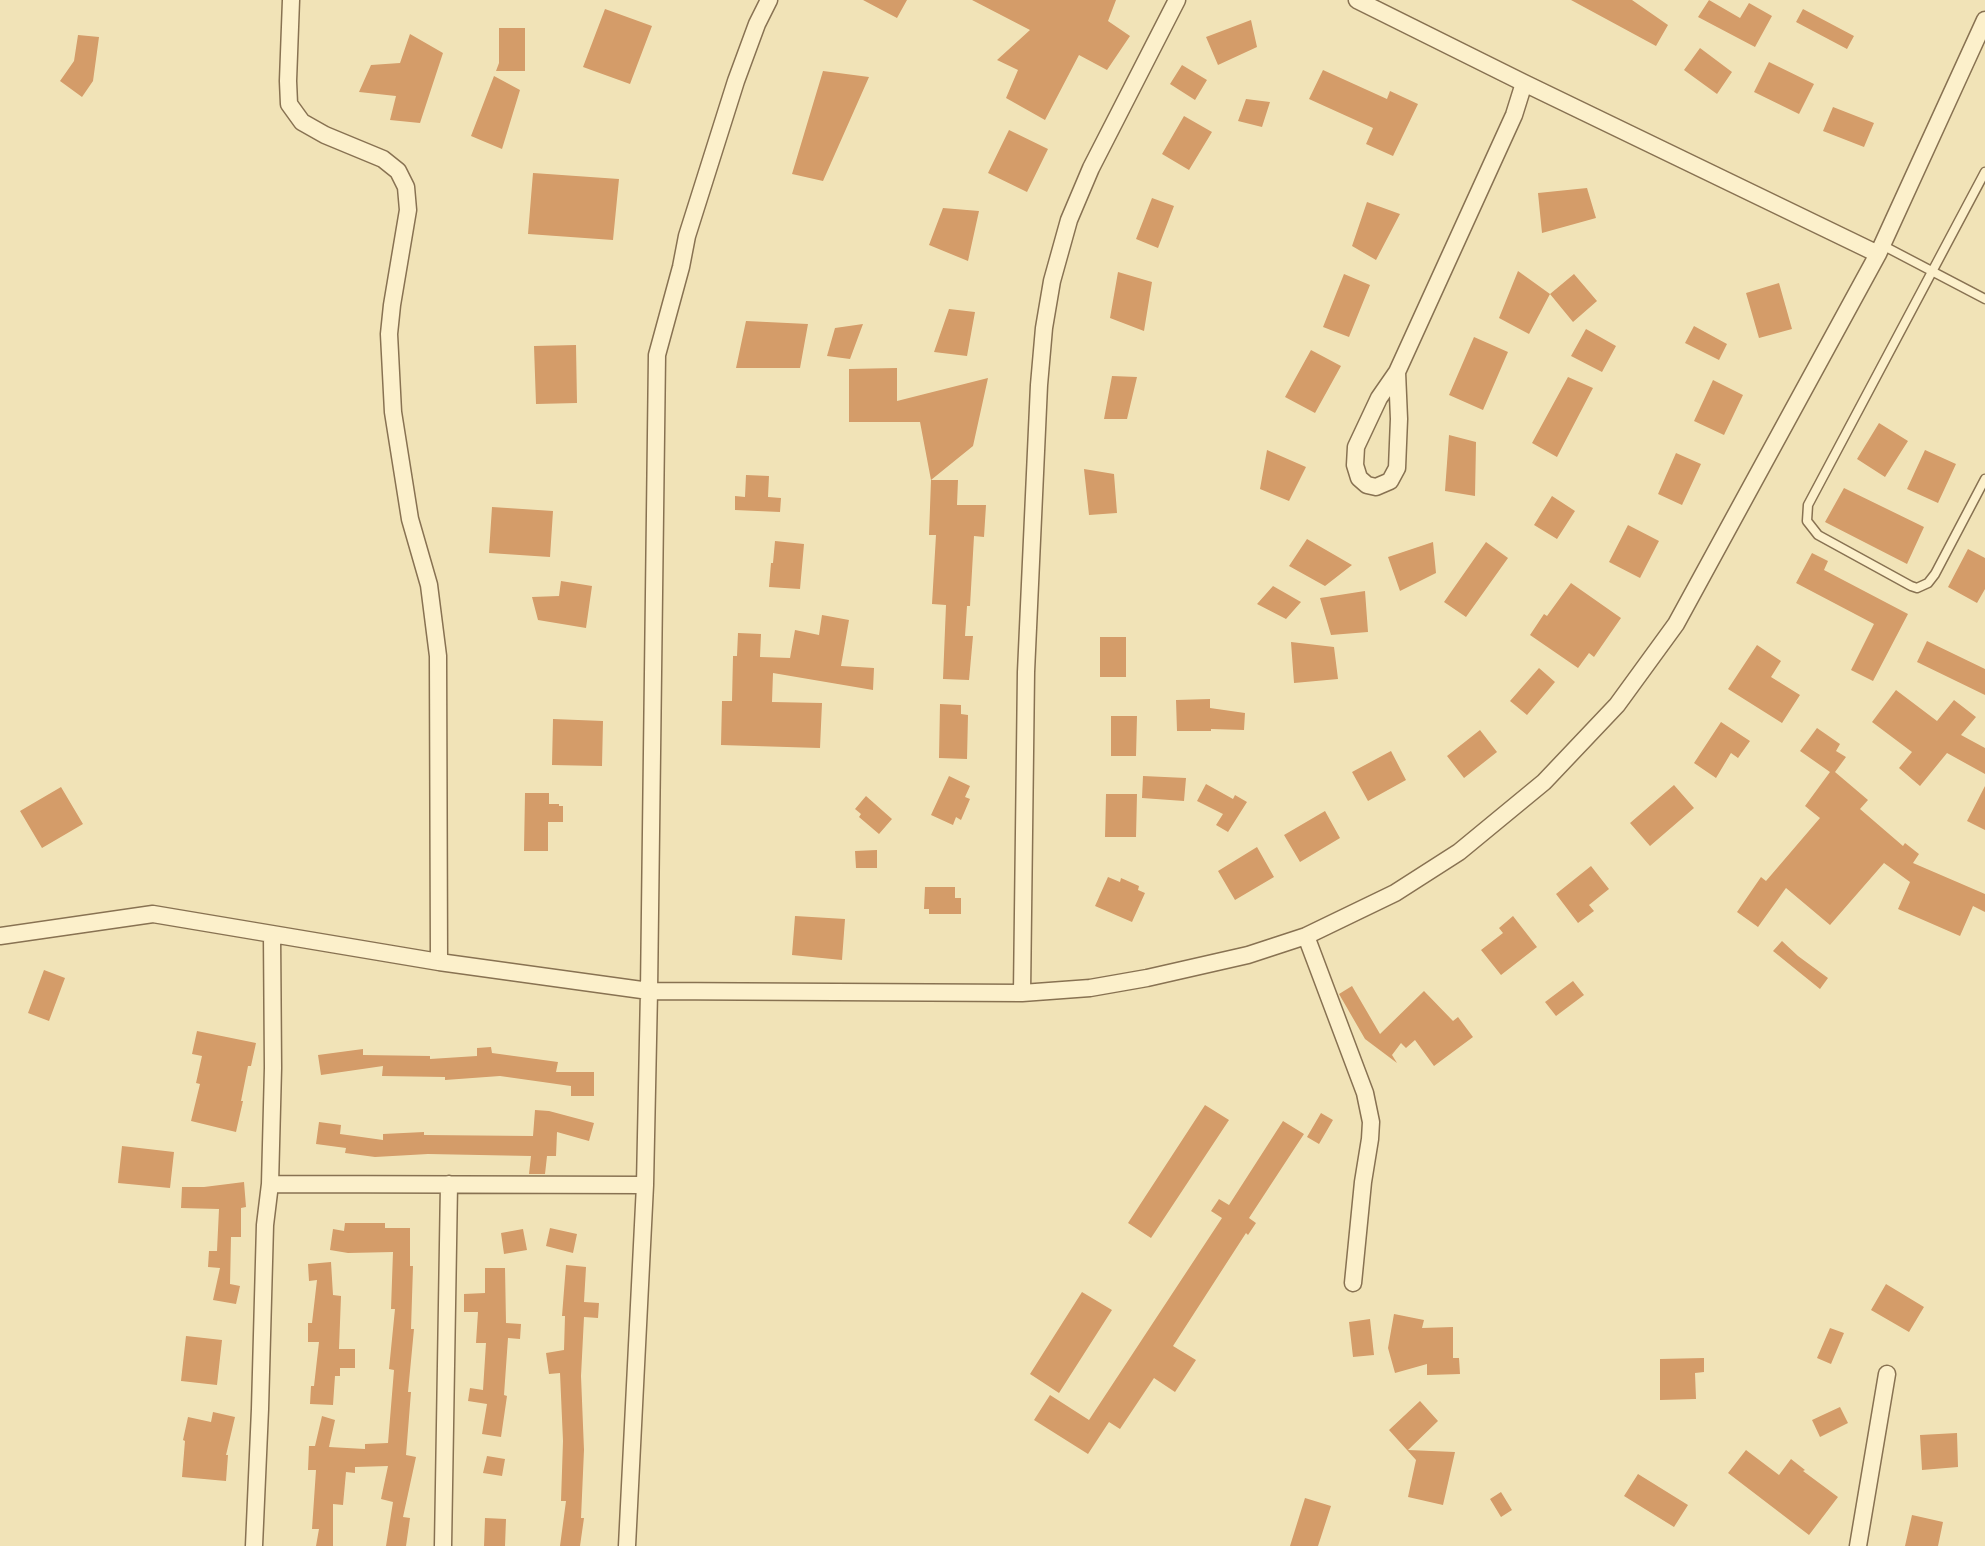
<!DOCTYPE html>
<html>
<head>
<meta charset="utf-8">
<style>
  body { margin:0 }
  canvas { display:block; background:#f1e3b7 }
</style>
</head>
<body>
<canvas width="1985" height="1546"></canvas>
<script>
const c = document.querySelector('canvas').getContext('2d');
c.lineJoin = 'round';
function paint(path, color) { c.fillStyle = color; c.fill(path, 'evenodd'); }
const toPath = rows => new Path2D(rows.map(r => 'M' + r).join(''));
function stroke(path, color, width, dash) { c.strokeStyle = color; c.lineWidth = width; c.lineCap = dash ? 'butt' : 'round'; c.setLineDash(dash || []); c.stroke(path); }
paint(toPath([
  [863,0,907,0,897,18],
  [972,0,1116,0,1108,21,1130,36,1107,70,1079,55,1045,120,1006,98,1018,70,997,60,1030,30],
  [1571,0,1632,0,1668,25,1656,46],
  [1709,0,1740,18,1749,3,1772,16,1755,47,1698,17],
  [605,9,652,26,630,84,583,67],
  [1803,9,1854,36,1847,49,1796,22],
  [1251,20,1257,47,1218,65,1206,37],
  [499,28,525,28,525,71,496,71,499,63],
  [410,34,443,53,420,123,390,120,396,96,359,92,371,65,400,63],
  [78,35,99,37,93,81,82,97,60,81,74,61],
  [1700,48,1732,72,1717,94,1684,70],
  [1769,62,1814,84,1799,114,1754,92],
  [1182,65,1207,80,1195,100,1170,84],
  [1323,70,1387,99,1390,91,1418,104,1393,156,1366,144,1373,128,1309,99],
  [823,71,869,77,823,181,792,174],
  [494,76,520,90,502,149,471,136],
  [1246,99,1270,102,1262,127,1238,121],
  [1833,107,1874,123,1864,147,1823,131],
  [1184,116,1212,132,1189,170,1162,154],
  [1009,130,1048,149,1027,192,988,173],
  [533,173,619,179,613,240,528,234],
  [1587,188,1596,218,1542,233,1538,193],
  [1152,198,1174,206,1158,248,1136,239],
  [1367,202,1400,214,1376,260,1352,246],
  [943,208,979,211,968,261,929,245],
  [1518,271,1550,294,1529,334,1499,318],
  [1118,272,1152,282,1144,331,1110,318],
  [1344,274,1370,285,1349,337,1323,327],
  [1574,274,1597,301,1573,322,1550,294],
  [1779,283,1792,329,1759,338,1746,293],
  [949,309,975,312,967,356,934,352],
  [746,321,808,324,800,368,736,368],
  [863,324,850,359,827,356,835,328],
  [1694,326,1727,344,1719,360,1685,343],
  [1586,329,1616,346,1602,372,1571,356],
  [1474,337,1508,352,1483,410,1449,395],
  [576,345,577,403,536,404,534,346],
  [1311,350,1341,366,1315,413,1285,397],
  [897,368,897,401,988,378,973,446,931,480,920,422,849,422,849,369],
  [1112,376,1137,377,1127,419,1104,419],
  [1568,377,1593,388,1557,457,1532,443],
  [1713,380,1743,395,1724,435,1694,421],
  [1879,423,1908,441,1885,477,1857,459],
  [1449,435,1476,442,1475,496,1445,491],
  [1267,450,1306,467,1289,501,1260,489],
  [1925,450,1956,464,1938,503,1907,489],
  [1676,453,1701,464,1682,505,1658,494],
  [1084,469,1114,474,1117,513,1089,515],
  [746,475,769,476,768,497,781,498,780,512,735,510,735,496,745,497],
  [931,480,958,480,957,505,986,505,984,537,974,536,970,606,967,606,965,636,973,636,969,680,943,679,946,605,932,604,936,535,929,535],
  [1844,488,1924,527,1907,564,1825,522],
  [1552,496,1575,511,1557,539,1534,525],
  [492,507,553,511,550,557,489,553],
  [1628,525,1659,541,1640,578,1609,562],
  [1307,539,1352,565,1325,586,1289,566],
  [775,541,804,544,800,589,769,587,771,563,773,563],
  [1433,542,1436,573,1400,591,1388,557],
  [1486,542,1508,558,1466,617,1444,602],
  [1968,549,1985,558,1985,589,1977,603,1948,587],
  [1812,553,1828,561,1824,570,1908,614,1873,681,1851,670,1874,624,1796,583],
  [561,581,592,586,586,628,538,620,532,597,559,596],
  [1571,583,1621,618,1594,657,1589,653,1578,668,1530,635,1544,614,1547,616],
  [1273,586,1301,602,1286,619,1257,604],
  [1365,591,1368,632,1331,635,1320,598],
  [822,615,849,620,841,666,874,668,873,690,773,673,772,702,822,703,820,748,721,745,722,701,732,701,733,656,737,656,738,633,761,634,760,657,790,658,795,630,819,635],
  [1100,637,1126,637,1126,677,1100,677],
  [1927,641,1985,669,1985,695,1917,662],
  [1291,642,1334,647,1338,679,1294,683],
  [1757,645,1781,661,1771,677,1800,695,1782,723,1728,689],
  [1539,668,1555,682,1527,715,1510,701],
  [1896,690,1937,721,1954,700,1976,717,1961,735,1985,748,1985,774,1947,753,1920,786,1899,768,1912,752,1872,722],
  [1210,699,1210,708,1245,713,1244,730,1211,729,1211,731,1177,731,1176,700],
  [940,704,961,705,961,714,968,715,967,759,939,758],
  [1111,716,1137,716,1136,756,1111,756],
  [553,719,603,721,602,766,552,765],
  [1721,722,1750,741,1738,758,1731,753,1716,778,1694,763],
  [1817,728,1840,744,1836,751,1846,757,1835,772,1868,800,1860,809,1903,846,1905,843,1919,854,1913,863,1985,894,1985,912,1973,906,1960,936,1898,909,1910,882,1884,863,1830,925,1786,888,1758,927,1737,912,1761,877,1766,881,1820,818,1805,806,1830,772,1800,751],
  [1480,730,1497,752,1464,778,1447,756],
  [1391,751,1406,780,1368,801,1352,772],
  [949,776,970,786,965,797,970,799,961,820,956,817,953,825,931,815],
  [1143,776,1186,778,1184,801,1142,798],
  [1206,784,1233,799,1235,795,1247,802,1228,832,1216,825,1223,814,1197,801],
  [1674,785,1694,808,1650,846,1630,823],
  [1985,786,1985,830,1967,821],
  [61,787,83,824,42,848,20,811],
  [525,793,549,793,549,804,559,804,559,806,563,806,563,822,548,822,548,851,524,851],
  [1106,794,1137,794,1136,837,1105,837],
  [866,796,892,819,879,834,859,817,861,814,855,809],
  [1325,811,1340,838,1300,862,1284,835],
  [1257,847,1274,877,1235,900,1218,871],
  [877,850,877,868,856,868,855,851],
  [1591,866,1609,889,1589,905,1594,911,1578,923,1556,894],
  [1108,877,1120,882,1121,878,1139,886,1138,890,1145,893,1132,922,1095,906],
  [925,887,955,887,955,898,961,898,961,914,929,914,929,909,924,909],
  [795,916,845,919,842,960,792,955],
  [1513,916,1537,947,1501,975,1481,950,1503,933,1499,928],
  [1782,941,1798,956,1828,978,1820,989,1773,951],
  [44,970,65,978,49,1021,28,1013],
  [1573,981,1584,995,1556,1016,1545,1002],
  [1352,986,1380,1034,1424,991,1453,1021,1458,1017,1473,1037,1434,1066,1415,1040,1406,1048,1401,1043,1392,1055,1397,1063,1365,1039,1339,994],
  [197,1031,256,1043,251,1066,248,1066,241,1101,243,1101,236,1132,191,1121,200,1084,196,1083,202,1056,192,1054],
  [491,1047,492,1053,558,1062,556,1072,594,1072,594,1096,571,1096,571,1086,500,1076,445,1080,445,1077,382,1076,383,1066,321,1075,318,1055,363,1049,363,1055,430,1056,430,1059,477,1056,477,1048],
  [1205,1105,1229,1120,1151,1238,1128,1223],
  [535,1110,549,1111,594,1123,589,1141,557,1132,556,1156,547,1156,545,1174,529,1174,531,1156,428,1154,375,1157,345,1153,346,1148,316,1144,319,1122,341,1125,340,1134,383,1140,383,1134,424,1132,424,1135,533,1136],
  [1321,1113,1333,1120,1319,1144,1307,1137],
  [1283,1121,1304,1134,1249,1218,1256,1223,1248,1235,1246,1233,1173,1346,1196,1360,1175,1392,1154,1378,1120,1429,1109,1422,1088,1454,1034,1420,1050,1395,1089,1420,1222,1218,1211,1211,1219,1199,1229,1205],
  [122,1146,174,1152,170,1188,118,1183],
  [244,1182,246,1207,241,1208,241,1237,231,1237,230,1284,240,1286,236,1304,213,1300,220,1268,208,1267,209,1251,217,1251,219,1209,181,1208,182,1187,204,1187],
  [345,1223,385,1223,385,1228,410,1228,410,1266,413,1266,411,1329,414,1329,408,1392,411,1392,406,1455,416,1457,403,1517,410,1518,406,1546,386,1546,393,1502,381,1499,388,1466,355,1467,355,1473,346,1472,343,1505,333,1504,333,1546,316,1546,319,1529,312,1529,316,1470,308,1470,309,1446,315,1446,322,1416,335,1420,329,1447,365,1449,365,1444,388,1443,394,1370,389,1369,395,1309,391,1309,393,1252,348,1253,330,1250,333,1229,344,1231],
  [550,1228,577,1234,573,1253,546,1246],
  [523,1229,527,1250,504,1254,501,1233],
  [331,1262,333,1295,341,1296,339,1349,355,1349,355,1368,340,1368,340,1376,335,1376,333,1405,310,1404,311,1386,314,1386,319,1342,308,1342,308,1323,312,1323,317,1280,309,1281,308,1264],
  [566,1265,586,1267,584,1302,599,1303,598,1318,584,1317,581,1376,584,1450,581,1518,584,1518,580,1546,560,1546,566,1501,561,1501,563,1441,560,1373,549,1374,546,1353,564,1350,565,1316,562,1316],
  [485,1268,505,1268,506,1323,521,1324,520,1339,508,1338,504,1395,507,1396,501,1437,482,1434,487,1404,468,1401,470,1388,483,1390,486,1343,476,1343,478,1312,464,1312,464,1294,485,1293],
  [1886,1284,1924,1307,1909,1332,1871,1310],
  [1082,1292,1112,1310,1059,1393,1030,1374],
  [1394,1314,1424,1320,1422,1328,1453,1327,1453,1358,1459,1358,1460,1374,1427,1375,1427,1364,1395,1373,1388,1348],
  [1370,1319,1374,1355,1353,1357,1349,1322],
  [1830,1328,1844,1333,1831,1364,1817,1358],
  [186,1336,222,1340,217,1385,181,1381],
  [1704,1358,1704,1372,1695,1373,1696,1399,1660,1400,1660,1359],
  [1420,1401,1438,1421,1408,1450,1455,1452,1443,1505,1408,1497,1416,1460,1389,1430],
  [1840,1407,1848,1423,1820,1437,1812,1420],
  [213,1412,235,1417,226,1455,228,1455,226,1481,182,1477,185,1441,183,1440,188,1417,211,1422],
  [1957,1433,1958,1467,1922,1470,1920,1435],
  [1746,1450,1779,1475,1791,1459,1805,1470,1803,1471,1838,1497,1809,1535,1728,1473],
  [487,1456,505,1459,502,1476,483,1473],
  [1638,1474,1688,1505,1674,1527,1624,1496],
  [1501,1492,1512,1510,1501,1517,1490,1499],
  [1305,1498,1331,1506,1318,1546,1290,1546],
  [1912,1515,1943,1522,1938,1546,1905,1546],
  [485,1518,506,1519,505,1546,484,1546]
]), '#d49c69');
const lane = toPath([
  [1985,172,1808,505,1807,521,1818,535,1911,586,1917,588,1928,583,1935,574,1985,479],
  [1882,245,1985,299]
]);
const street = toPath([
  [291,0,288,81,289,104,302,122,325,135,383,159,398,171,406,187,408,210,392,305,389,334,393,412,410,519,429,585,438,656,439,962],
  [1357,0,1524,83,1878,254],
  [1397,372,1399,419,1397,468,1390,481,1376,487,1367,485,1359,478,1355,465,1356,447,1379,398,1397,372,1514,115,1524,83],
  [0,936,153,914,439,962,649,991,1022,993,1090,988,1147,978,1248,955,1306,936,1395,893,1459,852,1544,782,1617,705,1676,624,1878,254,1985,20],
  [1306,936,1365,1093,1371,1122,1370,1139,1363,1182,1353,1283],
  [1022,993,1026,672,1039,385,1044,328,1052,281,1069,220,1091,168,1177,0],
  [270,1184,645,1185],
  [254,1546,260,1409,265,1225,270,1184,273,1068,272,934],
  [443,1546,449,1184],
  [627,1546,645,1185,649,991,657,355,681,267,687,236,736,81,757,24,769,0],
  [1858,1546,1887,1374]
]);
stroke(lane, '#887252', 11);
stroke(street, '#887252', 19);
stroke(lane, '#fcf0cb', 8);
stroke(street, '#fcf0cb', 16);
</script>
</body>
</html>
